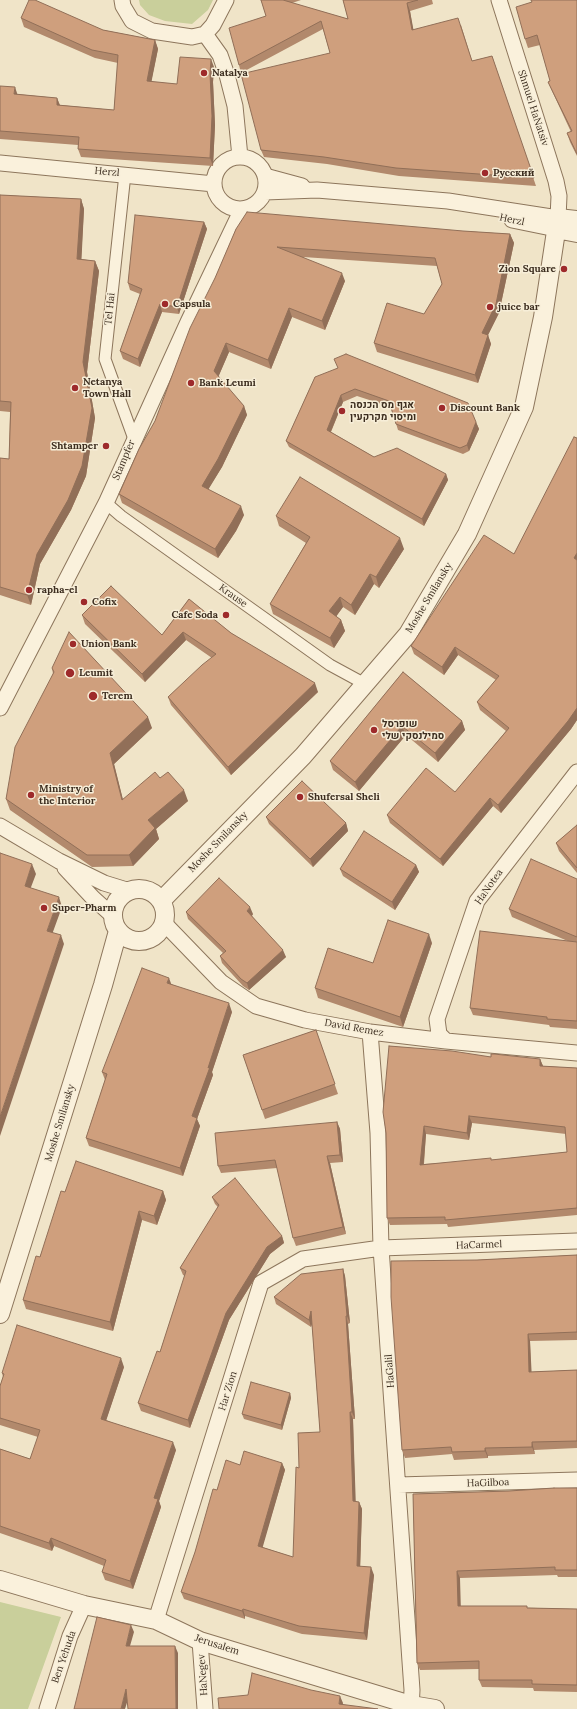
<!DOCTYPE html>
<html>
<head>
<meta charset="utf-8">
<style>
  body { margin:0 }
  canvas { display:block; background:#f0e4c8 }
</style>
</head>
<body>
<canvas width="577" height="1709"></canvas>
<script>
const c = document.querySelector('canvas').getContext('2d');
c.lineJoin = 'round';
function paint(path, color) { c.fillStyle = color; c.fill(path, 'evenodd'); }
const toPath = rows => new Path2D(rows.map(r => 'M' + r).join(''));
function stroke(path, color, width, dash) { c.strokeStyle = color; c.lineWidth = width; c.lineCap = dash ? 'butt' : 'round'; c.setLineDash(dash || []); c.stroke(path); }
function label(font, color, halo, rows, align = 'center') {
  c.font = font + ' Lora,Heebo,serif'; c.lineWidth = 3; c.setLineDash([]); c.textBaseline = 'middle'; c.strokeStyle = halo; c.fillStyle = color; for (const [text, x, y, turn = 0] of rows) {
    c.save(); c.translate(x, y); c.rotate((+turn || 0) * Math.PI / 180); c.textAlign = isNaN(turn) ? turn : align; if (halo) c.strokeText(text, 0, 0); c.fillText(text, 0, 0); c.restore();
  }
}
paint(toPath([
  [139,0,213,0,208,10,192,24,165,21,149,15,140,5],
  [0,1602,61,1617,28,1709,0,1709]
]), '#c9cf9b');
const pedestrian = toPath([
  [125,174,105,359,134,439],
  [106,503,121,516,330,665,365,684]
]);
const minor = toPath([
  [122,0,123,6,132,21,152,31,192,37,205,34,213,25,226,0],
  [205,34,220,55,227,75,235,106,240,157],
  '214 183a26 26 0 1 1 52 0a26 26 0 1 1-52 0Z',
  [0,163,214,184],
  [265,176,302,186],
  [265,192,317,190,448,201,558,218,559,196,556,181,499,0],
  [512,220,556,229],
  [0,708,106,503,188,322,242,209],
  [0,826,59,861,104,883,130,891],
  [65,868,93,898,113,916],
  [164,923,221,982,256,1006,305,1020,370,1032,446,1041,577,1053],
  [370,1032,378,1133,381,1248,412,1690,411,1709],
  [446,1041,439,1034,437,1019,477,901,577,772],
  [398,1485,577,1480],
  [156,1620,261,1283,303,1259,381,1248,577,1241],
  [200,1641,205,1709],
  [47,1709,70,1636,84,1605]
]);
const tertiary = toPath([
  [556,229,577,233],
  '113 915a26 26 0 1 1 52 0a26 26 0 1 1-52 0Z',
  [161,901,303,756,408,634,467,534,524,407,543,317,558,218,577,220],
  [0,1314,103,985,118,931],
  [0,1580,84,1605,156,1620,200,1641,411,1705,435,1709]
]);
stroke(pedestrian, '#8d765c', 13);
stroke(minor, '#8d765c', 17);
stroke(tertiary, '#8d765c', 20);
stroke(pedestrian, '#faf1dc', 11);
stroke(minor, '#faf1dc', 15);
stroke(tertiary, '#faf1dc', 18);
paint(toPath([
  [261,0,301,0,292,3,348,19,343,0,432,0,433,4,410,11,413,30,461,25,472,61,492,56,536,186,399,176,327,164,264,157,261,150,330,53,323,29,241,73,239,65,266,16],
  [577,0,577,156,570,142,567,133,571,132,552,91,548,82,550,81,540,45,528,48,525,39],
  [21,18,103,30,155,40,158,49,151,82,177,84,214,67,213,82,215,125,213,166,81,157,78,149,78,145,0,139,0,86,17,94,57,98,60,105,114,110,118,63,95,58,24,27],
  [0,195,81,199,84,209,81,259,95,261,99,271,87,372,95,418,86,476,71,510,40,564,31,605,0,595,0,458,9,459,10,412,0,411],
  [204,222,207,229,179,314,162,312,140,367,123,359,120,351,140,294,130,290,128,283],
  [236,229,463,231,510,234,514,243,499,313,488,335,491,344,478,383,377,352,374,343,424,314,442,284,437,266,303,257,345,281,325,330,292,317,271,369,229,352,218,377,244,406,247,415,222,467,208,489,244,515,236,531,218,558,122,503,119,494,155,421],
  [315,377,476,422,479,429,469,451,463,454,398,430,391,407,357,396,343,402,331,432,374,457,446,474,448,480,424,526,289,447,286,441],
  [577,438,577,720,571,729,501,813,493,806,443,866,390,823,387,815,455,792,506,731,480,710,477,702,496,680,458,655,444,675,414,654,411,646,514,554],
  [276,516,404,549,379,588,374,584,355,615,343,607,336,616,341,620,345,631,334,648,273,614,270,604,306,543,279,526],
  [189,599,231,633,318,692,231,775,171,705,168,697,212,658,186,640,145,682,85,624,82,615,162,635],
  [52,668,152,728,114,764,123,800,160,778,188,801,156,829,159,839,133,866,92,867,10,810,6,799,53,674],
  [403,672,462,721,465,730,438,762,406,735,359,791,333,770,330,761],
  [266,817,346,823,348,831,313,867,269,824],
  [577,825,577,873,559,851,556,843],
  [416,865,419,872,395,910,343,876,340,869],
  [577,879,577,1029,550,1027,549,1025,473,1015,470,1008,570,942,512,917,509,909],
  [186,912,253,914,252,916,286,957,249,990,243,986,222,963,220,956,223,953,188,919],
  [432,943,403,1027,318,998,315,988,373,963],
  [171,984,232,1012,212,1072,213,1075,197,1119,200,1126,183,1176,89,1146,86,1138,105,1080,102,1072],
  [316,1030,338,1094,265,1119,243,1055],
  [389,1046,491,1057,540,1059,543,1066,577,1068,577,1215,448,1227,447,1224,390,1225,387,1218],
  [472,1123,566,1134,567,1152,491,1160,424,1164,426,1134,469,1140],
  [337,1122,340,1129,343,1162,330,1163,346,1234,296,1246,293,1238,277,1168,221,1173,218,1166],
  [163,1191,166,1200,157,1225,142,1220,113,1331,26,1309,23,1300,65,1192],
  [212,1197,282,1236,284,1243,270,1254,229,1320,190,1428,141,1411,138,1403,160,1352,185,1276,183,1275,180,1268,218,1207,215,1204],
  [577,1255,577,1340,530,1341,531,1372,577,1370,577,1448,534,1450,535,1454,488,1456,488,1458,454,1460,452,1454,405,1458,402,1450,477,1260],
  [343,1269,345,1276,350,1323,348,1324,355,1419,353,1419,355,1502,359,1502,362,1509,360,1566,374,1575,367,1640,302,1634,245,1616,245,1619,184,1599,181,1592,217,1490,240,1465,282,1463,285,1470,262,1547,293,1557,299,1468,320,1432,312,1324,311,1327,276,1304,274,1297],
  [124,1367,106,1420,176,1450,159,1501,161,1507,133,1589,105,1580,102,1572,104,1566,54,1546,52,1551,0,1533,0,1449,30,1459,38,1437,0,1425,0,1386,3,1377,2,1373],
  [290,1393,291,1398,282,1430,244,1419,242,1414],
  [577,1488,577,1577,558,1577,557,1575,460,1578,460,1606,577,1609,577,1692,534,1691,533,1688,482,1687,479,1680,479,1669,420,1670,417,1663,413,1494,509,1491]
]), '#b2896c');
paint(toPath([
  [407,3,410,11,415,38,412,30],
  [155,40,158,49,150,89,147,81],
  [211,59,214,67,213,82,215,125,213,166,210,158,210,74],
  [15,87,18,96,14,94],
  [57,98,60,106,57,105],
  [81,199,84,209,81,269,77,259],
  [204,222,207,229,179,314,177,307],
  [510,234,514,243,499,313,488,335,491,344,478,383,475,375,482,333],
  [95,261,99,271,87,372,95,418,86,476,71,510,40,564,31,605,27,595,83,362],
  [342,273,345,281,325,330,322,321],
  [160,304,162,312,140,367,138,359],
  [289,308,292,317,271,369,268,360],
  [226,343,229,352,217,380,214,371],
  [341,395,343,402,329,436,327,430],
  [244,406,247,415,222,467,205,495,202,486],
  [476,422,479,429,469,451,467,445],
  [446,474,448,480,424,526,422,519],
  [241,506,244,515,236,531,218,558,215,549],
  [400,538,404,549,379,588,376,577],
  [577,553,577,566,574,558],
  [370,574,374,584,355,615,351,605],
  [340,597,343,607,333,621,329,611],
  [341,620,345,631,334,648,330,638],
  [183,632,186,640,145,682,142,674],
  [455,647,458,655,444,675,442,667],
  [315,683,318,692,231,775,228,767],
  [577,708,577,720,571,729,501,813,498,805],
  [148,717,152,728,114,764,126,812,122,800,110,753],
  [462,721,465,730,438,762,435,753],
  [402,726,406,735,359,791,355,782],
  [184,790,188,801,156,829,159,839,133,866,129,855,148,820],
  [490,798,493,806,443,866,440,859],
  [346,823,348,831,313,867,310,859],
  [32,864,36,874,28,895,25,886],
  [416,865,419,872,395,910,392,902],
  [59,897,62,907,50,940,47,931],
  [250,907,253,914,250,918,247,911],
  [429,934,432,943,403,1027,400,1017],
  [61,935,64,944,0,1136,0,1117],
  [283,950,286,957,249,990,247,983],
  [169,978,172,986,167,983],
  [229,1003,232,1012,212,1072,213,1075,197,1119,200,1126,183,1176,180,1168,192,1116,208,1068],
  [540,1059,543,1066,540,1066],
  [469,1116,472,1123,469,1140,467,1133],
  [337,1122,340,1129,343,1162,340,1155],
  [424,1126,426,1134,423,1172,420,1165],
  [327,1156,330,1163,346,1234,343,1227],
  [163,1191,166,1200,157,1225,154,1216],
  [139,1211,142,1220,113,1331,110,1322],
  [282,1236,284,1243,270,1254,229,1320,190,1428,188,1420,226,1313,267,1247],
  [343,1269,345,1276,350,1323,347,1316],
  [311,1311,314,1318,311,1327,309,1320],
  [346,1316,348,1324,355,1419,352,1412],
  [528,1334,530,1341,532,1380,529,1372],
  [121,1358,124,1367,104,1427,101,1419],
  [290,1393,291,1398,282,1430,281,1425],
  [350,1412,353,1419,356,1509,353,1501],
  [173,1442,176,1450,159,1501,161,1507,133,1589,130,1581,154,1498],
  [532,1442,535,1454,532,1447],
  [485,1448,488,1456,488,1458,485,1451],
  [282,1463,285,1470,261,1553,258,1546],
  [359,1502,362,1509,360,1573,357,1566],
  [51,1538,54,1546,52,1551,49,1543],
  [371,1567,374,1575,367,1640,364,1633],
  [457,1571,460,1578,461,1613,458,1606],
  [243,1609,245,1616,245,1619,242,1611],
  [131,1625,134,1632,128,1653,126,1646],
  [175,1646,178,1653,178,1709,176,1709],
  [126,1689,129,1696,125,1709,121,1709],
  [340,1696,343,1703,342,1709,339,1704]
]), '#916f58');
const building = toPath([
  [29,0,35,0,103,30,155,40,147,81,177,84,180,57,211,59,210,74,212,116,210,158,78,149,79,137,0,131,0,86,15,87,14,94,57,98,57,105,114,110,118,55,92,50,21,18,29,0],
  [261,0,283,0,348,19,343,0,418,0,407,3,412,30,458,18,472,61,492,56,534,178,396,168,324,157,261,150,241,74,330,53,321,21,239,65,229,28,266,16,261,0],
  [531,0,577,0,577,154,567,133,572,131,548,82,550,81,537,35,525,39,516,7,532,2,531,0],
  [0,195,81,199,77,259,95,261,83,362,92,408,82,466,68,500,37,554,27,595,0,587,0,458,9,459,11,402,0,401,0,195],
  [247,212,463,231,510,234,496,304,482,333,488,335,475,375,374,343,387,303,424,314,442,284,435,258,277,247,342,273,322,321,289,308,268,360,226,343,214,371,244,406,218,459,202,486,241,506,232,522,215,549,119,494,139,449,155,421,190,328,215,278,236,229,247,212],
  [135,215,204,222,177,307,160,304,138,359,120,351,142,289,128,283,135,215],
  [346,354,468,403,476,422,467,445,460,448,396,424,389,401,355,389,341,395,327,430,374,457,397,448,446,474,422,519,286,441,315,377,338,368,334,359,346,354],
  [574,437,577,438,577,553,574,558,577,560,577,708,568,721,498,805,490,798,440,859,387,815,426,768,455,792,509,728,477,702,499,676,455,647,442,667,411,646,484,535,514,554,574,437],
  [300,477,400,538,376,577,370,574,351,605,340,597,329,611,341,620,330,638,270,604,310,537,276,516,300,477],
  [111,586,162,635,189,599,231,633,315,683,228,767,168,697,202,665,216,654,183,632,142,674,82,615,111,586],
  [69,632,148,717,110,753,122,800,155,772,160,778,168,772,184,790,148,820,155,828,129,855,87,855,6,799,15,747,54,672,52,668,69,632],
  [403,672,462,721,435,753,402,726,355,782,330,761,403,672],
  [302,781,346,823,310,859,266,817,302,781],
  [577,825,577,868,556,843,577,825],
  [364,831,416,865,392,902,340,869,364,831],
  [0,853,32,864,25,886,59,897,47,931,61,935,0,1117,0,853],
  [531,859,577,879,577,937,509,909,531,859],
  [219,878,250,907,247,911,283,950,247,983,241,979,220,956,226,951,186,912,219,878],
  [388,920,429,934,400,1017,315,988,328,948,373,963,388,920],
  [480,931,577,942,577,1021,547,1019,547,1017,470,1008,480,931],
  [142,968,169,978,167,983,229,1003,208,1068,210,1067,192,1116,197,1118,180,1168,86,1138,107,1074,102,1072,142,968],
  [316,1030,335,1084,262,1110,243,1055,316,1030],
  [389,1046,452,1051,491,1057,491,1054,494,1054,540,1059,540,1066,577,1068,577,1208,445,1220,445,1217,387,1218,386,1133,383,1112,389,1046],
  [469,1116,565,1127,567,1152,491,1160,491,1158,420,1165,424,1126,467,1133,469,1116],
  [337,1122,340,1155,327,1156,343,1227,293,1238,275,1160,218,1166,215,1133,337,1122],
  [76,1161,163,1191,154,1216,139,1211,110,1322,23,1300,36,1256,40,1257,61,1191,65,1192,76,1161],
  [235,1178,282,1236,267,1247,226,1313,188,1420,138,1403,157,1351,160,1352,186,1271,180,1268,219,1205,212,1197,235,1178],
  [577,1255,577,1332,528,1334,529,1372,577,1370,577,1441,532,1442,532,1447,485,1448,485,1451,452,1452,451,1447,402,1450,391,1297,391,1261,477,1260,577,1255],
  [343,1269,347,1316,346,1316,352,1412,350,1412,353,1501,359,1502,357,1566,371,1567,364,1633,299,1626,243,1609,242,1611,181,1592,195,1552,213,1489,217,1490,226,1460,240,1465,244,1451,282,1463,258,1546,293,1557,296,1467,299,1468,298,1433,320,1432,311,1311,309,1320,274,1297,301,1274,343,1269],
  [17,1325,121,1358,101,1419,173,1442,154,1498,158,1499,130,1581,102,1572,106,1560,51,1538,49,1543,0,1526,0,1449,30,1459,40,1430,0,1418,0,1386,4,1374,2,1373,17,1325],
  [251,1382,290,1393,281,1425,242,1414,251,1382],
  [554,1488,577,1488,577,1570,555,1570,555,1567,457,1571,458,1606,527,1606,527,1608,577,1609,577,1685,532,1684,532,1680,479,1680,479,1661,417,1663,413,1494,509,1491,554,1488],
  [97,1617,131,1625,126,1646,175,1646,176,1709,128,1709,126,1689,121,1709,74,1709,97,1617],
  [252,1673,311,1690,340,1696,339,1704,378,1709,219,1709,218,1698,248,1695,252,1673]
]);
paint(building, '#cf9f7d');
stroke(building, '#916f58', 1);
for (const [x, y, r, color] of [
  [204,73,4,"#9e2a2b"],
  [485,173,4,"#9e2a2b"],
  [564,269,4,"#9e2a2b"],
  [165,304,4,"#9e2a2b"],
  [490,307,4,"#9e2a2b"],
  [191,383,4,"#9e2a2b"],
  [75,388,4,"#9e2a2b"],
  [442,408,4,"#9e2a2b"],
  [342,411,4,"#9e2a2b"],
  [106,446,4,"#9e2a2b"],
  [29,590,4,"#9e2a2b"],
  [84,602,4,"#9e2a2b"],
  [226,615,4,"#9e2a2b"],
  [73,644,4,"#9e2a2b"],
  [70,673,5,"#9e2a2b"],
  [93,696,5,"#9e2a2b"],
  [374,730,4,"#9e2a2b"],
  [31,795,4,"#9e2a2b"],
  [300,797,4,"#9e2a2b"],
  [44,908,4,"#9e2a2b"]
]) { const dot = new Path2D(); dot.arc(x, y, r, 0, 2 * Math.PI); c.fillStyle = color; c.fill(dot); stroke(dot, '#f7eed8', 1.5); }
label('bold 10px', '#3d2e20', '#f7eed8', [
  ["Natalya",212,73],
  ["Русский",493,173],
  ["Zion Square",556,269,"right"],
  ["Capsula",173,304],
  ["juice bar",498,307],
  ["Netanya",83,382],
  ["Town Hall",83,394],
  ["Bank Leumi",199,383],
  ["אגף מס הכנסה",350,405],
  ["ומיסוי מקרקעין",350,417],
  ["Discount Bank",450,408],
  ["Shtamper",98,446,"right"],
  ["rapha-el",37,590],
  ["Cofix",92,602],
  ["Cafe Soda",218,615,"right"],
  ["Union Bank",81,644],
  ["Leumit",79,673],
  ["Terem",102,696],
  ["שופרסל",382,724],
  ["סמילנסקי שלי",382,736],
  ["Ministry of",39,789],
  ["the Interior",39,801],
  ["Shufersal Sheli",308,797],
  ["Super-Pharm",52,908]
], 'left');
label('10px', '#3d2e20', '#f7eed8', [
  ["Shmuel HaNatsiv",533,108,72],
  ["Herzl",107,172,5],
  ["Herzl",512,220,12],
  ["Tel Hai",110,309,-84],
  ["Stampfer",124,460,-67],
  ["Krause",233,596,35],
  ["Moshe Smilansky",429,598,-59],
  ["Moshe Smilansky",218,842,-46],
  ["HaNotea",489,887,-55],
  ["David Remez",354,1028,10],
  ["Moshe Smilansky",60,1123,-73],
  ["HaCarmel",479,1245,-2],
  ["HaGalil",390,1371,-94],
  ["Har Zion",228,1391,-73],
  ["HaGilboa",488,1483,-2],
  ["Jerusalem",217,1645,18],
  ["Ben Yehuda",64,1657,-71],
  ["HaNegev",203,1675,-94]
]);
</script>
</body>
</html>
